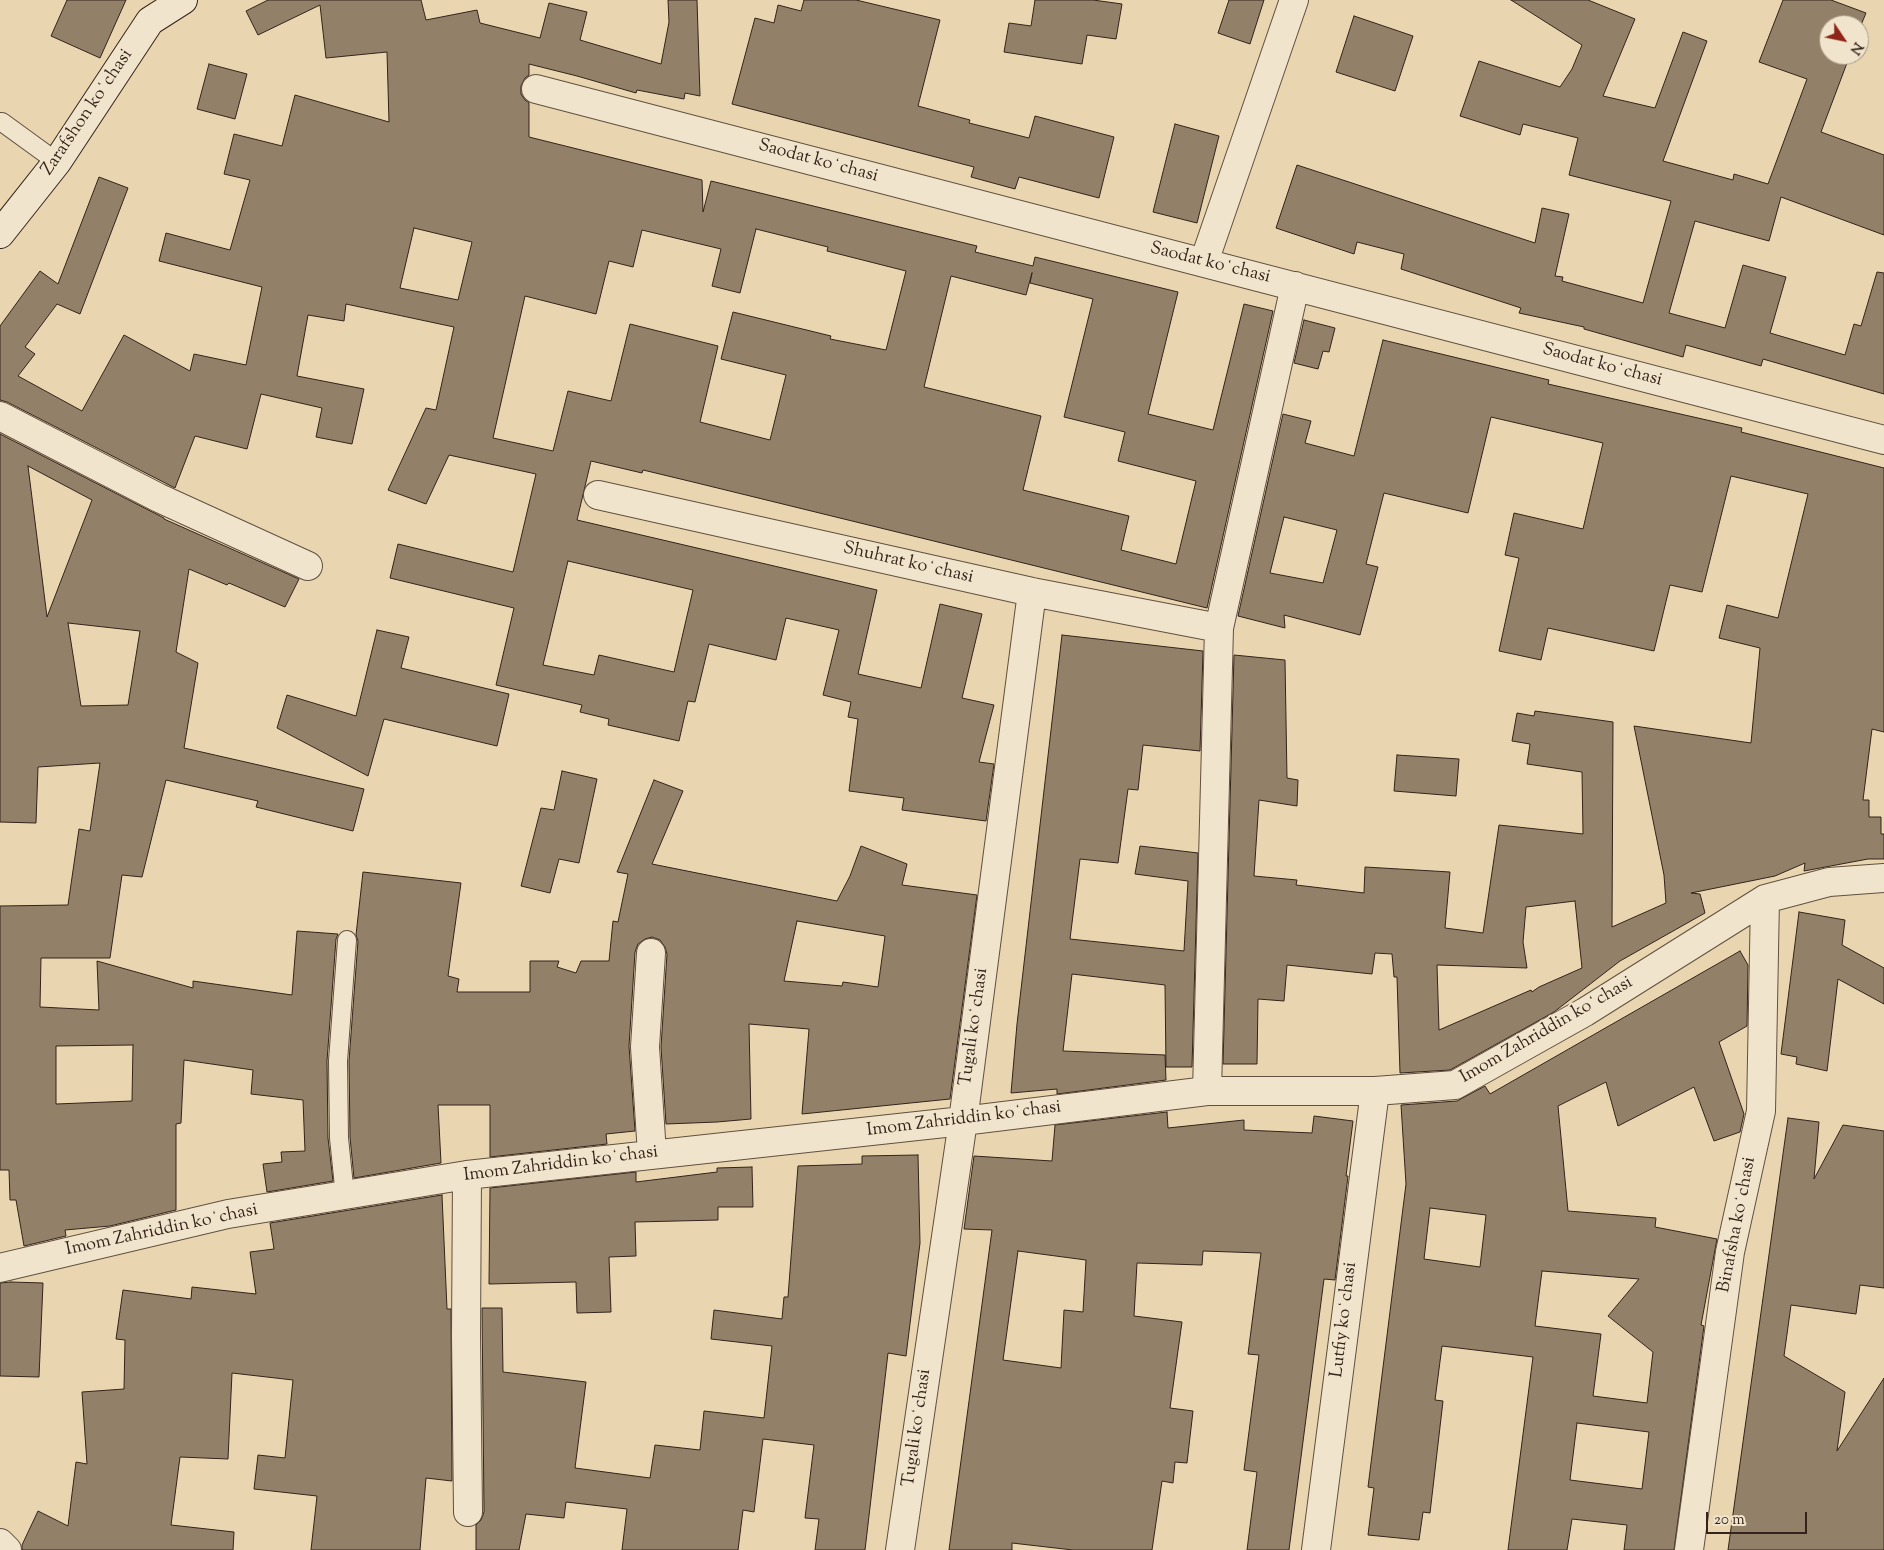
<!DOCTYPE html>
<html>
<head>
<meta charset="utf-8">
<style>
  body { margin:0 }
  #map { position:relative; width:1884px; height:1550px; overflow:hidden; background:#e9d6b1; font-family:"Sorts Mill Goudy",serif }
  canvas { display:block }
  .north { position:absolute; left:1819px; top:15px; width:50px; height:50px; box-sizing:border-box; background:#f1e4cc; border:1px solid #a59785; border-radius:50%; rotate:124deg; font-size:14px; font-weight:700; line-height:20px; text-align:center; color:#34231a }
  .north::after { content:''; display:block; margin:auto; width:18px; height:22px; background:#8f2418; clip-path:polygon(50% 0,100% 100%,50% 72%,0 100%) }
  .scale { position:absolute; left:1706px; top:1512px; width:101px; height:22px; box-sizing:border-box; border:2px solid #34231a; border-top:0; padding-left:6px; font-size:15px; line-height:18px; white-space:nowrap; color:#34231a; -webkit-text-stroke:4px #f1e4cc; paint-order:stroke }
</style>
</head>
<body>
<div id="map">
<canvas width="1884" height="1550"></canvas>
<div class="north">N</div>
<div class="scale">20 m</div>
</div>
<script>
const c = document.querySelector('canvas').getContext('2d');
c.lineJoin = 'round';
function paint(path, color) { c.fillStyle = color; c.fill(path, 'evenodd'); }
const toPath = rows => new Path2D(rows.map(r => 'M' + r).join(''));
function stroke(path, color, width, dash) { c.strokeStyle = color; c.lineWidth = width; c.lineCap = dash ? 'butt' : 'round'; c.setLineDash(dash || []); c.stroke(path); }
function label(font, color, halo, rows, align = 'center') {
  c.font = font + ' "Sorts Mill Goudy",serif'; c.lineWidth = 4; c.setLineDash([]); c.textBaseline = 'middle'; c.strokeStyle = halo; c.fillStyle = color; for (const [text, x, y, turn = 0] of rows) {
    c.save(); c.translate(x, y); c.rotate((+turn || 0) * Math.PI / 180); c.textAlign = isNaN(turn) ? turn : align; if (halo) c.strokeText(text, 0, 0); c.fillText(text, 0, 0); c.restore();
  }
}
const building = toPath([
  [67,0,126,0,100,58,51,36,67,0],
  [268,0,421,0,426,20,477,10,480,23,540,38,549,3,587,12,580,40,661,64,669,22,668,0,697,0,700,96,685,93,684,99,637,90,636,93,577,76,529,64,529,75,525,78,521,86,521,94,525,100,529,103,529,137,702,180,703,212,711,181,977,246,975,252,1033,266,1035,257,1178,292,1148,414,1213,430,1244,304,1273,311,1207,608,693,482,643,470,642,473,591,461,577,520,877,590,858,674,921,688,940,604,982,614,962,698,994,705,979,762,994,764,986,821,902,810,904,798,849,791,858,719,848,717,851,702,823,695,839,630,786,618,776,660,709,644,695,702,688,701,679,741,608,725,609,719,580,712,582,705,496,685,514,608,390,578,398,544,513,572,536,474,449,455,426,504,388,490,426,408,436,410,454,327,346,304,344,321,308,315,297,376,364,389,352,444,316,437,322,408,261,394,247,449,195,436,175,488,7,402,0,400,0,326,40,271,58,284,99,177,128,188,80,314,57,304,25,347,35,354,18,376,82,411,124,335,190,371,194,354,246,365,262,287,159,261,166,233,230,250,250,180,224,174,234,134,282,146,295,95,389,122,387,52,326,58,320,5,258,35,246,11,268,0],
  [414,228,472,242,458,300,400,288,414,228],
  [756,229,828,247,827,251,906,271,886,350,830,339,831,336,733,312,721,359,786,375,770,440,700,422,718,346,630,324,611,401,568,391,553,451,493,438,525,296,596,314,609,261,633,267,642,230,721,249,712,286,740,293,756,229],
  [1032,273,1030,283,1093,299,1064,417,1125,432,1118,461,1196,481,1176,564,1121,550,1129,516,1023,490,1041,416,924,387,951,276,1026,295,1032,273],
  [568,561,693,590,674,672,599,655,594,675,543,665,568,561],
  [804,0,856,0,940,20,918,106,970,120,969,123,1029,138,1035,116,1114,137,1099,198,1019,177,1015,189,971,177,974,167,732,104,755,18,774,23,778,5,801,11,804,0],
  [1035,0,1093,0,1122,4,1116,39,1087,35,1082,64,1004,52,1009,23,1031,26,1035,0],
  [1229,0,1264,0,1250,44,1218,33,1229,0],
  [1511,0,1588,0,1635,19,1603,96,1655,108,1683,32,1707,41,1663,161,1733,180,1734,174,1768,184,1807,79,1759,62,1783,0,1831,0,1866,13,1859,30,1859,25,1829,25,1829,55,1850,55,1821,132,1884,155,1884,235,1781,197,1769,241,1695,221,1669,313,1725,328,1743,265,1786,277,1770,333,1845,355,1854,324,1861,326,1877,272,1884,273,1884,394,1763,359,1761,366,1686,345,1683,357,1584,329,1584,327,1519,313,1521,308,1401,269,1404,254,1357,242,1354,254,1276,228,1297,165,1535,243,1542,208,1569,214,1555,276,1563,277,1562,281,1643,303,1671,201,1569,175,1578,138,1523,124,1520,135,1460,116,1479,61,1560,87,1572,69,1582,45,1511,0],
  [1354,16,1413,36,1395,91,1336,72,1354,16],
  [209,64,247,74,235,119,197,109,209,64],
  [1175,124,1219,136,1197,223,1153,212,1175,124],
  [1304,320,1335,328,1329,352,1323,351,1318,369,1294,363,1304,320],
  [1383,340,1549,380,1548,384,1742,428,1741,432,1884,468,1884,732,1872,729,1863,800,1869,800,1869,817,1881,817,1881,834,1884,834,1884,859,1868,859,1804,871,1805,863,1775,876,1691,893,1700,894,1705,913,1620,961,1554,1012,1450,1070,1400,1073,1397,977,1394,977,1392,954,1375,953,1372,974,1287,965,1284,1001,1258,999,1257,1064,1223,1064,1234,655,1285,660,1287,778,1298,780,1297,806,1259,800,1254,876,1297,880,1296,885,1364,893,1365,867,1450,872,1445,928,1483,933,1499,825,1583,834,1582,772,1527,764,1530,744,1512,741,1517,713,1534,716,1535,711,1613,722,1612,927,1666,903,1664,875,1634,726,1751,743,1760,648,1719,638,1727,605,1778,618,1808,494,1731,476,1702,592,1670,585,1654,651,1548,628,1541,660,1499,651,1519,558,1505,555,1514,513,1583,529,1603,443,1491,417,1468,513,1384,493,1366,564,1378,567,1360,635,1284,615,1285,628,1238,616,1283,414,1311,421,1305,443,1354,456,1383,340],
  [1284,517,1337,530,1323,583,1270,573,1284,517],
  [1575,901,1582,968,1539,987,1532,992,1531,990,1439,1030,1437,965,1527,968,1523,942,1526,907,1575,901],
  [0,434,164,518,164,519,299,579,285,607,229,583,227,585,189,569,176,652,198,663,184,748,364,789,353,831,256,807,258,801,166,780,142,877,122,875,110,958,41,958,40,1007,99,1010,97,961,193,988,193,981,292,995,297,931,338,934,336,939,327,1061,328,1138,333,1181,267,1192,263,1164,282,1162,281,1152,305,1151,303,1100,251,1094,253,1070,184,1060,181,1123,176,1124,176,1210,110,1226,65,1230,66,1236,24,1246,16,1200,10,1200,9,1170,0,1170,0,906,68,905,79,829,90,831,100,763,38,767,36,823,0,822,0,434],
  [28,466,92,500,47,617,28,466],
  [68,623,140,631,128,705,81,706,68,623],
  [133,1045,132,1101,56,1104,56,1046,133,1045],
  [377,630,409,637,401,668,509,694,497,746,384,719,368,776,277,728,287,695,356,716,377,630],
  [1062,635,1203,651,1200,751,1143,745,1138,790,1128,789,1118,863,1080,859,1070,939,1184,951,1188,881,1135,874,1140,846,1198,853,1192,1067,1166,1067,1165,985,1072,974,1063,1051,1165,1055,1166,1080,1057,1094,1057,1089,1011,1093,1017,1024,1062,635],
  [1397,755,1459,759,1456,796,1394,791,1397,755],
  [562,771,597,779,579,863,559,859,550,893,521,886,541,808,554,810,562,771],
  [654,780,683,791,652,864,837,901,850,876,861,846,907,864,902,885,977,895,950,1099,802,1114,809,1029,749,1024,751,1119,717,1122,666,1124,661,1047,667,954,665,947,660,940,652,937,645,939,638,944,635,952,629,1046,635,1131,606,1134,607,1144,490,1157,490,1105,438,1105,441,1163,354,1178,350,1137,349,1061,358,941,356,935,363,872,461,883,448,976,459,979,457,992,530,992,530,961,559,961,557,967,576,973,581,961,609,961,613,921,618,922,628,874,617,872,654,780],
  [797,921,885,936,878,987,843,982,842,986,784,981,797,921],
  [1799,912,1845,920,1842,945,1884,968,1884,1004,1838,979,1827,1071,1796,1064,1797,1057,1781,1054,1799,912],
  [1740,951,1748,965,1747,1026,1719,1042,1744,1114,1740,1132,1714,1141,1694,1087,1618,1126,1606,1082,1558,1106,1568,1211,1656,1218,1655,1227,1717,1239,1701,1325,1704,1326,1674,1550,1624,1550,1627,1525,1572,1519,1567,1550,1508,1550,1533,1357,1442,1346,1435,1400,1443,1401,1430,1513,1423,1512,1419,1540,1368,1535,1374,1488,1368,1487,1406,1184,1401,1105,1457,1101,1485,1086,1490,1094,1740,951],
  [1430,1208,1486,1215,1480,1267,1424,1259,1430,1208],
  [1542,1271,1639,1279,1608,1316,1653,1352,1647,1403,1593,1396,1601,1334,1535,1326,1542,1271],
  [1577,1423,1649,1432,1642,1489,1570,1480,1577,1423],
  [1167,1112,1168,1128,1244,1120,1244,1130,1312,1133,1314,1116,1353,1121,1346,1176,1348,1176,1335,1280,1324,1279,1289,1550,1247,1550,1257,1472,1244,1470,1259,1355,1248,1354,1261,1253,1203,1251,1202,1265,1137,1263,1134,1316,1182,1322,1170,1408,1193,1411,1187,1463,1175,1462,1173,1483,1162,1481,1152,1550,1073,1550,1012,1543,1012,1550,949,1550,992,1230,964,1229,974,1156,1052,1161,1055,1125,1167,1112],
  [1018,1251,1086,1260,1083,1312,1064,1310,1061,1368,1003,1360,1018,1251],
  [1788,1118,1819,1122,1814,1179,1843,1125,1884,1131,1884,1288,1860,1285,1856,1314,1791,1305,1784,1356,1845,1392,1837,1451,1884,1378,1884,1550,1728,1550,1788,1118],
  [918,1155,920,1243,906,1356,888,1353,865,1550,815,1550,819,1519,805,1518,814,1445,763,1439,754,1512,743,1510,738,1550,622,1550,627,1509,566,1502,564,1518,526,1514,519,1550,476,1550,476,1525,481,1520,484,1512,482,1308,502,1308,503,1372,586,1382,575,1468,650,1478,655,1445,700,1450,704,1411,764,1418,772,1346,711,1339,714,1310,782,1319,784,1297,788,1297,798,1166,862,1164,862,1156,918,1155],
  [752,1167,753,1207,718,1207,718,1220,635,1222,636,1256,609,1257,611,1312,577,1313,576,1282,489,1284,490,1188,636,1172,636,1182,717,1172,717,1168,752,1167],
  [442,1195,447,1309,451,1309,452,1481,426,1478,420,1550,311,1550,317,1496,254,1489,258,1455,285,1458,293,1380,232,1373,228,1459,180,1457,171,1525,234,1532,233,1550,22,1550,22,1545,38,1511,68,1526,76,1462,87,1464,82,1392,124,1389,125,1340,116,1339,123,1290,191,1299,192,1287,256,1294,250,1252,274,1249,270,1223,442,1195],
  [11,1282,43,1283,39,1377,0,1376,0,1283,11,1282]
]);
paint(building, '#928069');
stroke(building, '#34231a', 1);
const service = toPath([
  [2,122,57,162],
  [345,1196,339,1138,338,1061,347,940]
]);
const minor = toPath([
  [536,89,1884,440],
  [1204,262,1294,0],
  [0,416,159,498,308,566],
  [598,495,1032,592,1219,628],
  [651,953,645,1047,652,1154],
  [1207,1091,1219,628,1295,286],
  [467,1175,466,1335,468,1512],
  [0,1268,228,1214,467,1175,963,1121,1207,1091,1375,1091,1455,1085,1585,1012,1765,899,1829,882,1884,878],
  [0,1543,7,1550],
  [900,1550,963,1121,1032,592],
  [1316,1550,1375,1091],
  [1689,1550,1730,1252,1761,1111,1765,899]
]);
const secondary = toPath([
  [0,234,57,162,150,21,183,0]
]);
stroke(service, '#615040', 20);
stroke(minor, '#615040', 30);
stroke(secondary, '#34231a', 30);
stroke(service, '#f1e4cc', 18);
stroke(minor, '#f1e4cc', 28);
stroke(secondary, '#f1e4cc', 28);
label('18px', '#34231a', '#f1e4cc', [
  ["Zarafshon koʻchasi",88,113,-56],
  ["Saodat koʻchasi",818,162,15],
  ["Saodat koʻchasi",1210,264,14],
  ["Saodat koʻchasi",1602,366,15],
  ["Shuhrat koʻchasi",908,564,13],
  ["Tugali koʻchasi",975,1027,-82],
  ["Imom Zahriddin koʻchasi",1547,1031,-30],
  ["Imom Zahriddin koʻchasi",964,1120,-7],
  ["Imom Zahriddin koʻchasi",561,1165,-7],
  ["Binafsha koʻchasi",1738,1225,-79],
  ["Imom Zahriddin koʻchasi",162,1231,-12],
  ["Lutfiy koʻchasi",1345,1320,-83],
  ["Tugali koʻchasi",918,1428,-82]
]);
</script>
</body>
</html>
